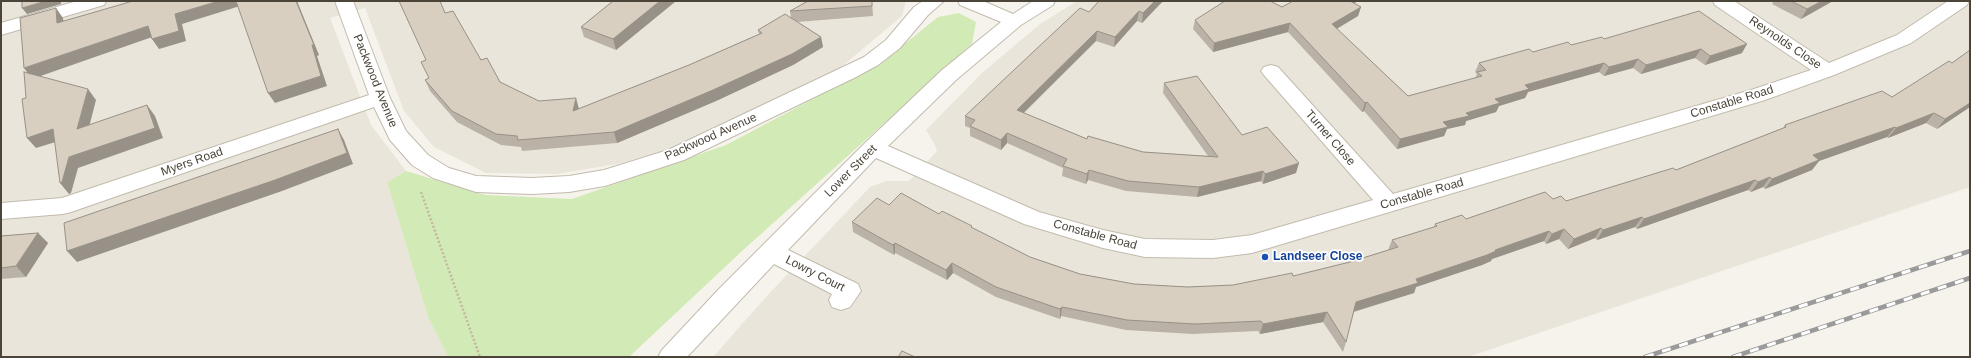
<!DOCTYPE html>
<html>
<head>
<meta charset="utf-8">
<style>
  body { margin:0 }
  #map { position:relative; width:1971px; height:358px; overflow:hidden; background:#f6f3ec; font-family:Arial,sans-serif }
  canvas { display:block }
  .frame { position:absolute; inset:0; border:2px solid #4b4439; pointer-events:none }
</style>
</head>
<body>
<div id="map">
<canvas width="1971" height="358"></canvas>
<div class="frame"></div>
</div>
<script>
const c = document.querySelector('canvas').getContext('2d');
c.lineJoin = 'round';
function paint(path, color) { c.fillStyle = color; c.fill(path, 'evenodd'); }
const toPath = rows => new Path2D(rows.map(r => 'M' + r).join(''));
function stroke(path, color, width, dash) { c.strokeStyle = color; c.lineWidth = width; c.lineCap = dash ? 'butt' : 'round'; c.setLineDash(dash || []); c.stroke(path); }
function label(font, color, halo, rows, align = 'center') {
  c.font = font + ' Arial,sans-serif'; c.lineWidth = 3.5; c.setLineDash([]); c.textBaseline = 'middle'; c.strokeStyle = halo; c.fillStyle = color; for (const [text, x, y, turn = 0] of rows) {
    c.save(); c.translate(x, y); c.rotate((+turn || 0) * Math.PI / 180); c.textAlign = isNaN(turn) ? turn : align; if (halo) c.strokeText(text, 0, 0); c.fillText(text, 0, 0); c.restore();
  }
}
paint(toPath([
  [1,1,906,1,902,16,840,68,677,147,617,164,557,174,486,173,434,147,404,111,365,8,330,18,371,125,406,171,387,182,428,317,448,357,1,357],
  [1077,1,1970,1,1970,187,1468,357,713,357,766,297,870,187,886,181,909,181,937,151,934,143,926,130,983,72,1040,24]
]), '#eae5da');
paint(toPath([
  [959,13,976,22,972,44,741,252,629,357,448,357,428,317,387,182,406,171,485,195,572,199,726,145,881,63,938,17]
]), '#d2eab5');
const street = toPath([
  [77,1,106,1,104,5,1,35,1,23,77,1],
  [335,1,353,1,390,98,406,131,428,155,449,168,476,176,532,178,569,176,604,170,668,150,864,57,886,40,914,7,923,1,944,1,928,15,900,48,878,65,856,77,684,160,605,186,569,192,532,194,476,192,433,178,412,165,390,140,374,107,71,212,63,214,1,219,1,203,62,198,369,95,335,1],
  [958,1,983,1,1013,14,1033,1,1055,1,1053,5,1021,25,956,80,888,146,1039,212,1103,230,1145,239,1213,240,1252,235,1373,200,1264,75,1261,71,1264,67,1271,65,1278,67,1393,194,1751,90,1811,70,1715,5,1713,1,1734,1,1829,63,1897,35,1948,1,1969,1,1967,5,1911,43,1834,75,1765,100,1252,253,1213,258,1145,257,1103,248,1024,224,876,158,788,250,858,284,861,291,850,307,841,310,832,307,829,300,832,294,774,264,687,357,658,357,662,350,718,290,865,143,942,70,1001,22,960,5,958,1]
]);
stroke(street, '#c2bbae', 2);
stroke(toPath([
  [421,192,480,357]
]), '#c4b79f', 2.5, [2, 2]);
paint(street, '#fff');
const rail = toPath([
  [1645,357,1970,251],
  [1733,357,1970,278]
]);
stroke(rail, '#9a9a9a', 4.5);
stroke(rail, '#fff', 3, [9]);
paint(toPath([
  [613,1,676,1,616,50,584,37,581,27],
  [872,1,873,16,797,22,821,37,823,47,793,65,716,101,617,143,522,151,521,147,501,145,457,122,430,91,425,80,429,78,445,13,481,60,500,82,539,101,579,109,689,65,759,34,758,30,791,18,790,11],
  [1099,1,1163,1,1142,23,1137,21,1114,47,1096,41,1024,113,1087,139,1143,152,1208,156,1163,93,1164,83,1242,135,1296,173,1263,184,1261,181,1197,197,1126,191,1088,180,1086,184,1062,176,1063,168,1007,143,1001,150,970,136,970,128,965,126,965,116,1089,12],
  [1293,1,1358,1,1354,3,1361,7,1358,16,1337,29,1408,96,1475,78,1477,74,1475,72,1479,63,1604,39,1742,53,1705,65,1695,58,1641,74,1633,68,1604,76,1599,72,1528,92,1525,98,1499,106,1496,112,1466,121,1465,125,1447,129,1444,136,1397,149,1364,111,1362,112,1288,32,1213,52,1193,29,1195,20,1282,7],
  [1774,1,1833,1,1801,19,1772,4],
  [1970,50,1970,107,1937,129,1926,123,1888,138,1887,137,1819,161,1812,170,1765,189,1763,187,1751,192,1748,190,1637,229,1635,227,1597,240,1595,238,1568,249,1559,239,1546,244,1544,241,1492,259,1491,261,1482,265,1416,287,1414,293,1354,312,1346,342,1343,352,1323,322,1260,334,1258,331,1193,334,1126,330,1061,316,1060,319,996,297,953,273,947,280,895,253,894,255,853,232,852,222,889,205,939,214,972,228,1030,257,1080,274,1134,284,1188,287,1233,285,1293,276,1350,262,1388,250,1392,240,1434,227,1435,224,1466,219,1553,199,1566,201,1676,170,1783,128,1785,125,1892,97,1952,63],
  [38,233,48,243,26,277,1,279,1,236]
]), '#bab2a6');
paint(toPath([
  [46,1,61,1,61,4,27,14,22,8],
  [219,1,237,1,240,6,182,24,186,41,159,49,152,39,175,14],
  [296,1,297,1,319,55,317,56,327,86,275,103,268,93],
  [660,1,676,1,616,50,613,39],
  [1155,1,1163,1,1142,23,1143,13],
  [1347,1,1358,1,1345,9],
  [1822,1,1833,1,1801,19,1807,9],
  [1361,7,1358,16,1329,33,1332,24],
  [56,8,63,18,65,33,57,23],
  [1139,11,1137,21,1114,47,1115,37],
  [1290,23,1288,32,1213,52,1214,43],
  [148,26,155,36,32,79,24,68],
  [1097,31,1096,41,1016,120,1017,110],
  [821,37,823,47,793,65,716,101,617,143,614,132],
  [1747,44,1742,53,1705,65,1710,56],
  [1701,49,1695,58,1641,74,1646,65],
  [1638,59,1633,68,1604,76,1609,67],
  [1604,63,1599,72,1528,92,1525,98,1499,106,1496,112,1466,121,1465,125,1447,129,1444,136,1397,149,1400,139,1443,122,1466,113,1525,85],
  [88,89,96,100,86,139,77,129],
  [576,98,579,109,573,111],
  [1367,102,1364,111,1362,112,1365,103],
  [1970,103,1970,107,1937,129,1945,119],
  [147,105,155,116,163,138,78,168,71,193,69,194,60,183,69,157],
  [1934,113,1926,123,1888,138,1896,128],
  [1895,127,1887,137,1819,161,1812,170,1765,189,1772,179,1813,155],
  [53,129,62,140,36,148,27,138],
  [338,129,344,140,353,164,282,191,77,262,67,251],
  [1007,133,1007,143,1001,150,1001,140],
  [1299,163,1296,173,1263,184,1265,174],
  [1089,170,1088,180,1086,184,1087,174],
  [1263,171,1261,181,1197,197,1199,187],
  [1770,177,1763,187,1751,192,1758,182],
  [1755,180,1748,190,1637,229,1644,219],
  [1642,217,1635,227,1597,240,1603,230],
  [1601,228,1595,238,1568,249,1574,239],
  [1564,229,1559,239,1546,244,1552,234],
  [1549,231,1544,241,1492,259,1491,261,1482,265,1416,287,1414,293,1352,312,1356,302,1495,250],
  [38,233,48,243,26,277,16,266],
  [895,243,895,253,894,255,893,245],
  [952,263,953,273,947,280,946,270],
  [1062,307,1061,316,1060,319,1060,309],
  [1327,312,1323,322,1260,334,1263,324]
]), '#979187');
const building = toPath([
  [22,1,46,1,22,8,22,1],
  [133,1,219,1,175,14,179,31,152,39,148,26,24,68,20,18,56,8,57,23,133,1],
  [236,1,296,1,314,45,312,45,321,76,268,93,236,1],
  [399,1,440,1,445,13,453,11,481,60,487,58,500,82,539,101,576,98,573,111,689,65,762,33,758,30,785,14,821,37,792,54,713,90,614,132,518,140,517,136,496,134,452,111,425,80,429,78,421,62,426,60,399,1],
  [613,1,660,1,613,39,581,27,613,1],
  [808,1,872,1,872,6,790,11,808,1],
  [1099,1,1155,1,1143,13,1139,11,1115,37,1097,31,1017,110,1087,139,1088,136,1143,152,1218,157,1164,83,1197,76,1242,135,1267,127,1299,163,1265,174,1263,171,1199,187,1128,181,1089,170,1087,174,1063,166,1067,159,1007,133,1001,140,970,126,975,120,965,116,1080,8,1089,12,1099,1],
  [1225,1,1270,1,1282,7,1293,1,1350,1,1361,7,1332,24,1408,96,1482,76,1477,72,1486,70,1479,63,1529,49,1533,52,1568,42,1571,45,1602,37,1604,39,1699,11,1747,44,1710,56,1701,49,1646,65,1638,59,1609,67,1604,63,1525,85,1529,89,1495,99,1500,103,1466,113,1469,116,1443,122,1448,127,1400,139,1367,102,1365,103,1290,23,1214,43,1195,20,1225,1],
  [1791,1,1822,1,1807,9,1791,1],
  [1970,50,1970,103,1945,119,1934,113,1896,128,1895,127,1813,155,1819,160,1772,179,1770,177,1758,182,1755,180,1644,219,1642,217,1603,230,1601,228,1574,239,1564,229,1552,234,1549,231,1495,250,1496,251,1487,255,1416,279,1418,283,1356,302,1346,342,1327,312,1263,324,1261,321,1195,324,1127,320,1062,307,1060,309,996,287,952,263,946,270,895,243,893,245,852,222,877,198,889,205,901,193,939,214,942,211,972,226,971,227,1030,257,1080,274,1134,284,1188,287,1233,285,1292,273,1293,276,1350,262,1398,247,1392,240,1437,226,1435,224,1462,215,1466,219,1545,192,1553,199,1561,196,1566,201,1673,168,1676,170,1786,127,1785,125,1882,91,1892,97,1949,61,1952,63,1970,50],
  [24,72,88,89,77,129,147,105,155,128,69,157,62,182,60,183,53,129,27,138,22,99,26,98,24,72],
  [338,129,347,153,275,180,67,251,64,223,338,129],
  [38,233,16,266,1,268,1,236,38,233],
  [902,351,915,357,898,357,902,351]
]);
paint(building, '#d8cfc1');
stroke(building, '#979187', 1);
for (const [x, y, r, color] of [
  [1265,257,4,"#1a4fb4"]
]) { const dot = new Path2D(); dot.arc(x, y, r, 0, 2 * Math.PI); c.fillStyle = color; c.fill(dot); stroke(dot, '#fff', 1.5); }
label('12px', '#4b4439', '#fff', [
  ["Reynolds Close",1785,43,34],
  ["Packwood Avenue",375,81,68],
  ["Constable Road",1732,102,-17],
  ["Packwood Avenue",711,137,-24],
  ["Turner Close",1330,138,49],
  ["Myers Road",192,162,-19],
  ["Lower Street",851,171,-45],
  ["Constable Road",1422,194,-16],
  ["Constable Road",1095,235,15],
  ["Lowry Court",815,274,27]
]);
label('bold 12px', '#164399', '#fff', [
  ["Landseer Close",1273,257]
], 'left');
</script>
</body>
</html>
